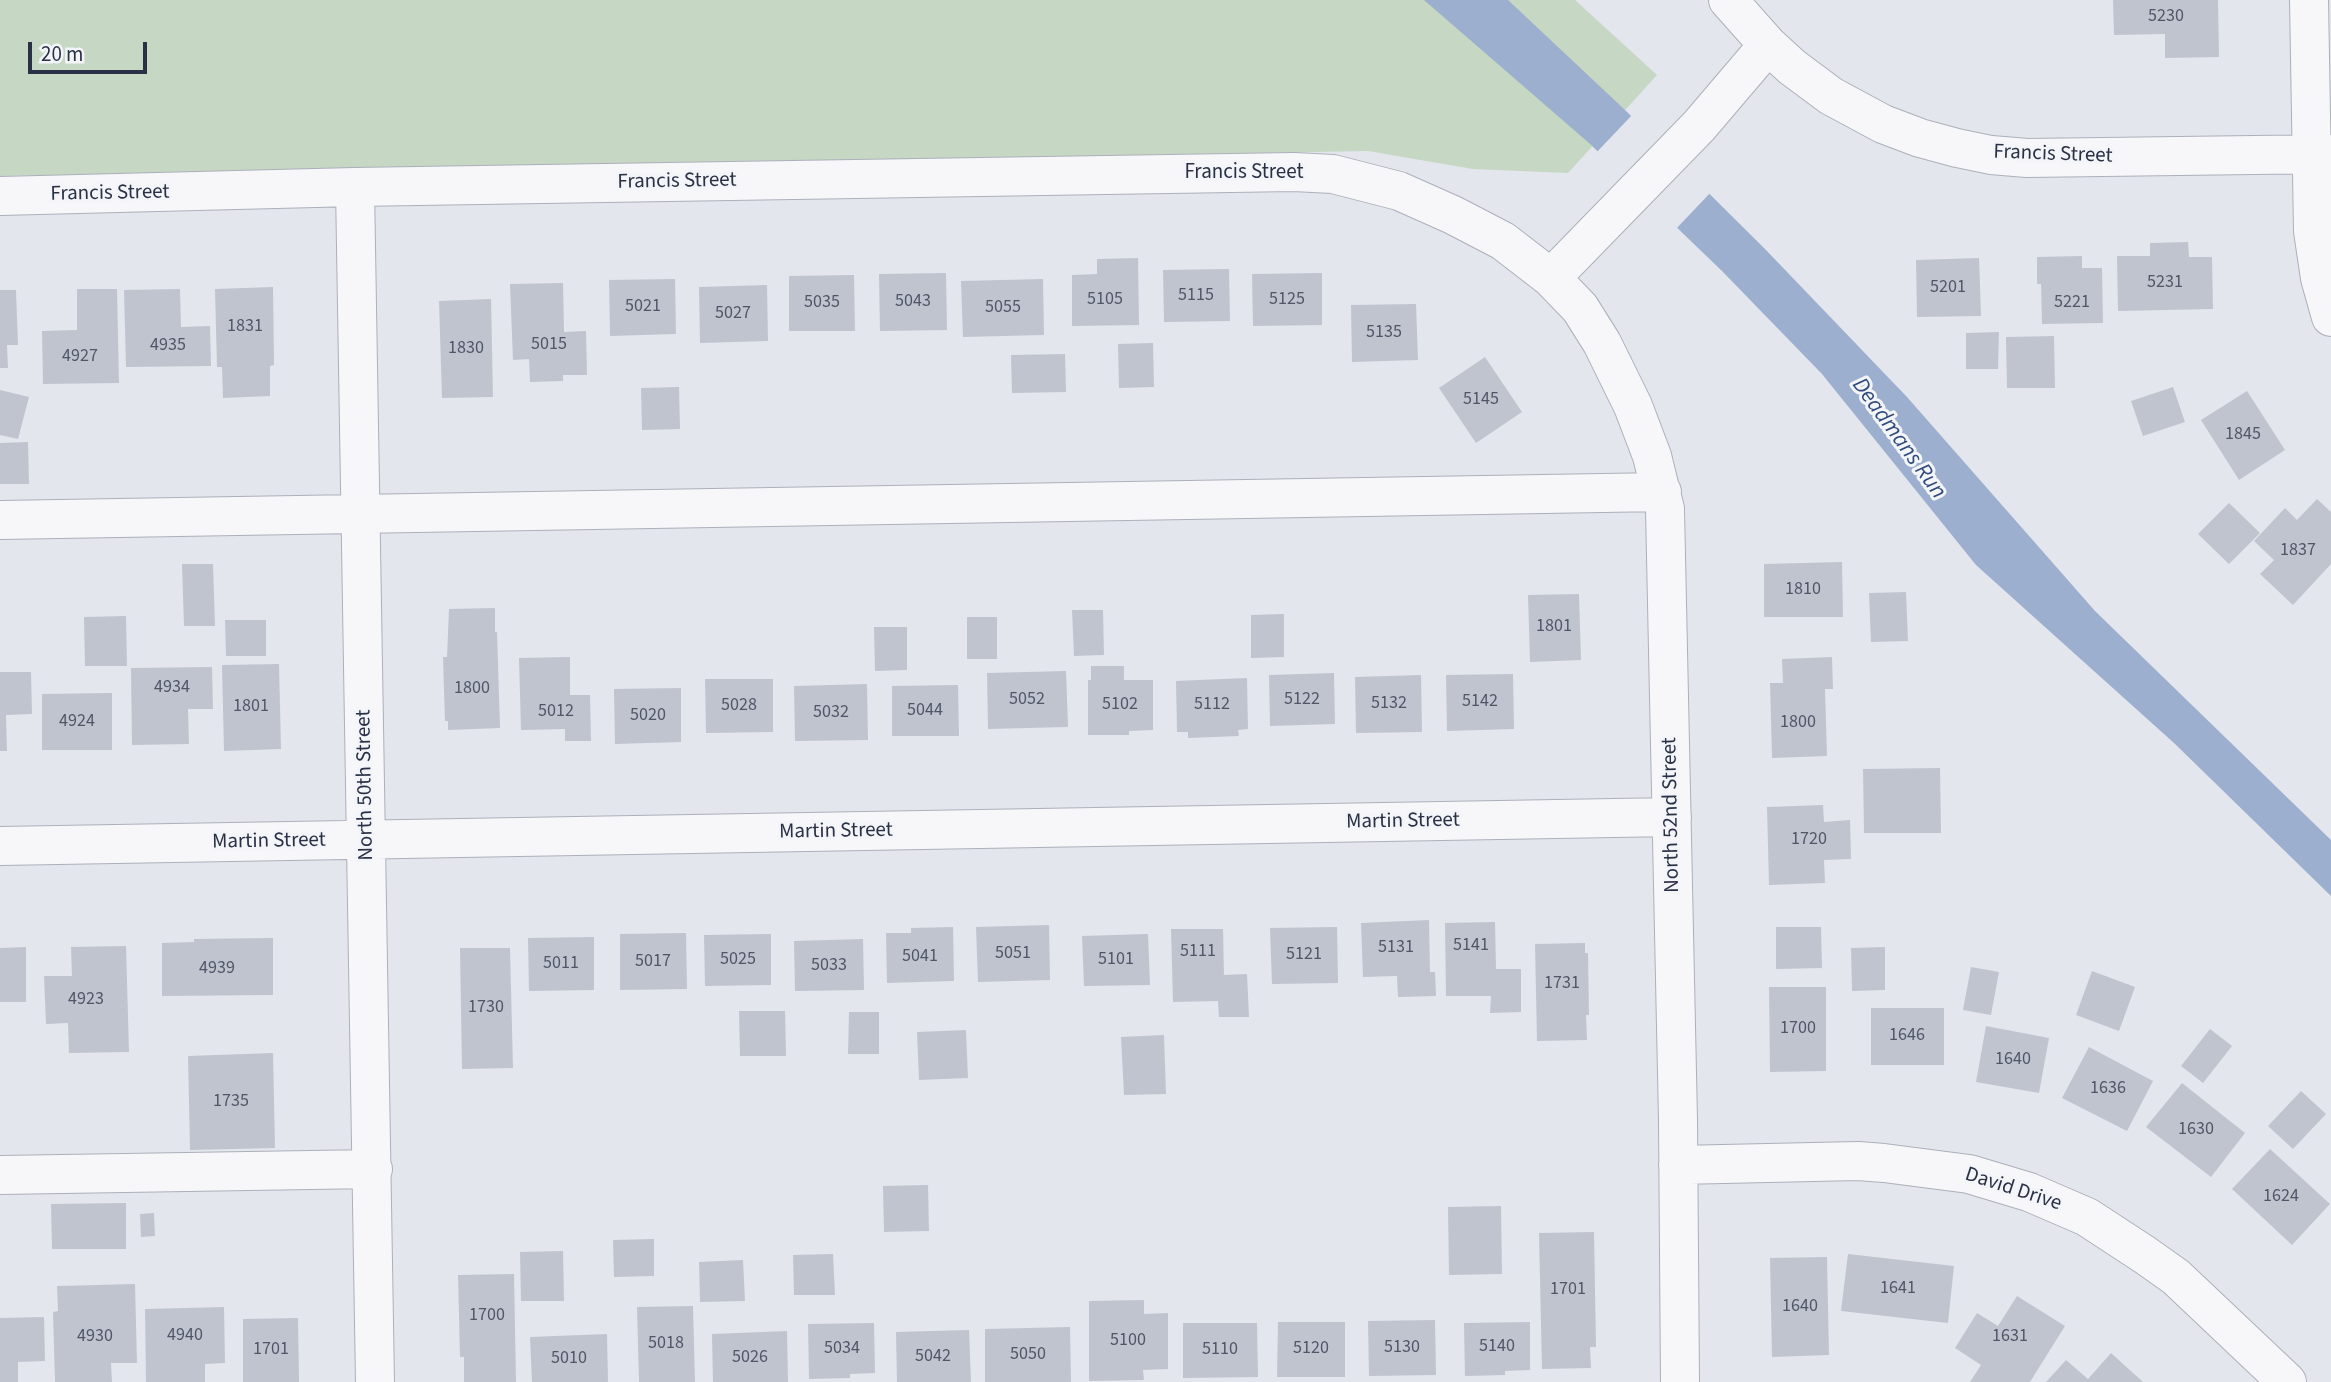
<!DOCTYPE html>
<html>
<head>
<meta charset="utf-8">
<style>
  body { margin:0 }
  #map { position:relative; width:2331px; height:1382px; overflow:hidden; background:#e3e6ec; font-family:"Source Sans 3",sans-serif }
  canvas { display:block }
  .scale { position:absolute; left:28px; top:42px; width:119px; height:32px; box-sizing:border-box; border:4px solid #2a3146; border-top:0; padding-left:9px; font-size:21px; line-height:24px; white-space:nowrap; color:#2a3146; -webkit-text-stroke:5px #f3f5f9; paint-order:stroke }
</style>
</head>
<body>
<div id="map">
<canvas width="2331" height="1382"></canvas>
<div class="scale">20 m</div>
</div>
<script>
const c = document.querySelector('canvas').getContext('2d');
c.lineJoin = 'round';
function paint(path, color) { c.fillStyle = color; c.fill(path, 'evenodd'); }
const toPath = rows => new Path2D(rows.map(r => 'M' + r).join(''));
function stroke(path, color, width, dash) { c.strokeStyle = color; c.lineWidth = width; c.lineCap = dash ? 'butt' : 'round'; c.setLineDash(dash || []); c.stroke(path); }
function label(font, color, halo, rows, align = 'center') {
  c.font = font + ' "Source Sans 3",sans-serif'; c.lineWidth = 6; c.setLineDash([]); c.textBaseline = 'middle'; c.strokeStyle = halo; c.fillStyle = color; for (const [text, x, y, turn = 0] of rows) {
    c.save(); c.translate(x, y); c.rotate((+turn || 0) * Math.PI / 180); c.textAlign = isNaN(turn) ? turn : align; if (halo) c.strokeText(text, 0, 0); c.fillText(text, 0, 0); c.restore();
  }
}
paint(toPath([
  [0,0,1575,0,1657,75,1568,173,1473,169,1368,151,0,176]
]), '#c6d7c4');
paint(toPath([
  [1424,0,1508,0,1625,110,1765,249,1907,397,2095,611,2331,840,2331,896,2174,743,1976,565,1822,374,1722,271,1589,143]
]), '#9cafce');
paint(toPath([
  [1633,114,1712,191,1675,230,1595,154]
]), '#e3e6ec');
paint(toPath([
  [2113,0,2218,0,2219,57,2165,58,2165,34,2114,35],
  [2188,242,2189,257,2212,257,2213,309,2118,311,2117,256,2150,256,2150,243],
  [2082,256,2082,268,2102,268,2103,323,2042,324,2041,284,2037,284,2037,257],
  [1138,258,1139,325,1072,326,1072,275,1097,274,1097,259],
  [1979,258,1981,316,1917,317,1916,260],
  [1229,269,1230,321,1164,322,1163,270],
  [946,273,947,330,880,331,879,274],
  [1322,273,1322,325,1253,326,1252,274],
  [854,275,855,331,789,331,789,276],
  [675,279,676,334,610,336,609,280],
  [1043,279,1044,335,963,337,961,281],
  [563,283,564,332,586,331,587,375,563,375,563,381,530,382,529,359,513,360,510,284],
  [767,285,768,341,700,343,699,287],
  [273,287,274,365,270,366,270,396,223,398,222,367,217,367,215,289],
  [77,289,117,289,119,383,43,384,42,331,77,330],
  [180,289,181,327,210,326,211,366,126,367,124,290],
  [0,290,16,290,18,345,7,345,8,368,0,368],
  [491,299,493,397,442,398,439,301],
  [1416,304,1418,360,1352,362,1351,305],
  [1999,332,1998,369,1966,369,1966,333],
  [2054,336,2055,388,2007,388,2006,337],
  [1153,343,1154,387,1119,388,1118,344],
  [1065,354,1066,392,1012,393,1011,355],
  [1485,357,1522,412,1476,443,1439,388],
  [679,387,680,429,642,430,641,388],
  [2173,387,2185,422,2143,436,2131,401],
  [0,390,29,397,18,439,0,435],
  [2247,391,2285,450,2239,480,2201,420],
  [28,442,29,484,0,484,0,443],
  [2317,499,2331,512,2331,564,2293,605,2260,574,2274,560,2254,541,2285,508,2297,520],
  [2229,503,2260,533,2229,564,2198,534],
  [1842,562,1843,617,1764,617,1764,564],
  [182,564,213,564,215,626,184,626],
  [1906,592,1908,641,1871,642,1869,593],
  [1579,594,1581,660,1530,662,1528,595],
  [495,608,495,632,497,632,500,728,448,730,448,721,445,721,443,657,447,657,449,609],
  [1072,610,1103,610,1104,655,1074,656],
  [1284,614,1284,657,1251,658,1251,615],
  [126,616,127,666,85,666,84,617],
  [967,617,997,617,997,659,967,659],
  [225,620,266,620,266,656,226,656],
  [874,627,907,627,907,670,875,671],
  [570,657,570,695,590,695,591,741,565,741,565,729,521,730,519,658],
  [1832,657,1833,689,1825,689,1827,756,1772,758,1770,683,1783,683,1782,659],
  [279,664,281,749,224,751,222,665],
  [1091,666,1124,666,1124,680,1153,680,1153,730,1129,731,1129,735,1088,735,1088,680,1091,680],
  [212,667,213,709,188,709,189,744,132,745,131,668],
  [1066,671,1068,727,988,729,987,673],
  [0,672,31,672,32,714,6,715,7,751,0,751],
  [1334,673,1335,724,1270,726,1269,675],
  [1513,674,1514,729,1447,731,1446,675],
  [1421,675,1422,732,1356,733,1355,677],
  [1247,678,1248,729,1238,730,1239,736,1188,738,1188,732,1177,732,1176,681],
  [705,679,773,679,773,732,706,733],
  [867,684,868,740,795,741,794,686],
  [958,685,959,736,892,736,892,686],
  [681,688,681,742,615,744,614,689],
  [112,693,112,750,42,750,42,694],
  [1940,768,1941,833,1864,833,1863,769],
  [1823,805,1824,822,1850,820,1851,859,1824,860,1825,883,1769,885,1767,807],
  [1429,920,1430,972,1435,972,1436,996,1398,997,1397,976,1363,977,1361,923],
  [1495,922,1496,969,1521,969,1521,1012,1490,1013,1491,996,1446,996,1445,923],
  [1049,925,1050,980,978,982,976,927],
  [953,927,954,981,887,983,886,933,911,933,911,928],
  [1337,927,1338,983,1272,984,1270,928],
  [1776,927,1821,927,1822,968,1776,969],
  [1171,929,1223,929,1224,975,1247,974,1249,1017,1219,1017,1218,1001,1173,1002],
  [686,933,687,989,620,990,620,934],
  [771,934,771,985,705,986,704,935],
  [1148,934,1150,985,1084,986,1082,936],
  [594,937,594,990,529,991,528,938],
  [273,938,273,995,162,996,162,943,194,942,194,939],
  [863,939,864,990,795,991,794,941],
  [1585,943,1585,953,1588,953,1589,1015,1586,1015,1587,1040,1537,1041,1535,944],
  [126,946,129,1052,69,1053,68,1023,46,1024,44,976,72,976,71,947],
  [26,947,26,1002,0,1002,0,948],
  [1885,947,1885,990,1852,991,1851,948],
  [460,948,510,948,513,1068,462,1069],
  [1971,967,1999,972,1991,1015,1963,1010],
  [2092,971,2135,987,2119,1031,2076,1015],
  [1769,987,1826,987,1826,1071,1770,1072],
  [1871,1008,1944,1008,1944,1065,1871,1065],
  [739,1011,785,1011,786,1056,740,1056],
  [849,1012,879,1012,879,1054,848,1054],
  [1986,1026,2049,1038,2039,1093,1976,1082],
  [2210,1029,2232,1046,2203,1083,2181,1066],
  [966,1030,968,1078,919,1080,917,1032],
  [1164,1035,1166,1094,1124,1095,1121,1037],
  [2089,1047,2153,1081,2127,1131,2062,1098],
  [273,1053,275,1148,190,1150,188,1056],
  [2182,1083,2245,1133,2211,1177,2146,1127],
  [2301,1091,2326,1114,2293,1149,2268,1126],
  [2270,1149,2330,1204,2292,1245,2232,1189],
  [928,1185,929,1231,884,1232,883,1186],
  [126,1203,126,1249,52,1249,51,1204],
  [1501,1206,1502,1274,1449,1275,1448,1207],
  [154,1213,155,1236,141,1237,140,1214],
  [1594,1232,1596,1347,1590,1347,1591,1368,1542,1369,1539,1233],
  [654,1239,654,1276,614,1277,613,1240],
  [563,1251,564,1301,521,1301,520,1252],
  [833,1254,835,1295,794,1295,793,1255],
  [1848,1254,1954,1266,1948,1323,1841,1311],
  [1827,1257,1829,1355,1772,1357,1770,1258],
  [743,1260,745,1301,700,1302,699,1262],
  [514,1274,516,1382,464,1382,464,1357,460,1357,458,1275],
  [135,1284,137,1363,111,1363,112,1382,55,1382,53,1312,58,1311,57,1286],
  [2017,1296,2065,1326,2030,1382,1970,1382,1981,1365,1955,1348,1977,1313,1998,1326],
  [1144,1300,1144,1314,1168,1313,1168,1369,1143,1370,1144,1380,1089,1381,1089,1301],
  [693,1306,695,1382,639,1382,637,1307],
  [224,1307,225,1363,205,1364,205,1382,146,1382,145,1309],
  [44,1317,45,1361,18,1362,18,1382,0,1382,0,1318],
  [298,1318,299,1382,243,1382,243,1319],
  [1435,1320,1436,1375,1369,1376,1368,1321],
  [1278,1322,1345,1322,1345,1377,1277,1377],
  [1530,1322,1530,1370,1505,1371,1505,1375,1465,1376,1464,1323],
  [874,1323,875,1373,850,1374,850,1378,809,1379,808,1324],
  [1183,1323,1257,1323,1258,1377,1183,1378],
  [1070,1327,1071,1382,985,1382,985,1329],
  [969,1330,971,1382,897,1382,896,1332],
  [787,1331,788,1382,713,1382,712,1334],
  [607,1334,608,1382,532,1382,530,1337],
  [2111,1353,2143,1382,2046,1382,2066,1360,2088,1379]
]), '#c0c4cf');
const minor = toPath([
  [1728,0,1768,45,1792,67,1831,96,1883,124,1920,138,1957,148,1991,155,2027,158,2331,154],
  [2309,0,2313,231,2320,278,2331,317],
  [355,187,375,1382],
  [0,196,355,187,1294,172,1333,174,1399,191,1453,215,1503,241,1551,278,1580,308,1602,343,1633,406,1652,456,1665,509,1678,1120,1680,1382],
  [1551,278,1699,126,1768,45],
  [0,520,1662,492],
  [0,846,1672,817],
  [1678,1165,1858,1161,1884,1163,1969,1174,2029,1192,2087,1217,2145,1255,2176,1277,2287,1382],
  [0,1175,373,1169]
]);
stroke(minor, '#acb0ba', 40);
stroke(minor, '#f7f7fa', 38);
label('18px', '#505668', null, [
  ["5230",2166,17],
  ["5231",2165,283],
  ["5201",1948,288],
  ["5115",1196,296],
  ["5105",1105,300],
  ["5125",1287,300],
  ["5043",913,302],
  ["5035",822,303],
  ["5221",2072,303],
  ["5021",643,307],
  ["5055",1003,308],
  ["5027",733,314],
  ["1831",245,327],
  ["5135",1384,333],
  ["5015",549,345],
  ["4935",168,346],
  ["1830",466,349],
  ["4927",80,357],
  ["5145",1481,400],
  ["1845",2243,435],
  ["1837",2298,551],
  ["1810",1803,590],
  ["1801",1554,627],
  ["4934",172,688],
  ["1800",472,689],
  ["5052",1027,700],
  ["5122",1302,700],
  ["5142",1480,702],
  ["5132",1389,704],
  ["5102",1120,705],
  ["5112",1212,705],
  ["5028",739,706],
  ["1801",251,707],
  ["5044",925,711],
  ["5012",556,712],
  ["5032",831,713],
  ["5020",648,716],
  ["4924",77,722],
  ["1800",1798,723],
  ["1720",1809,840],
  ["5141",1471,946],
  ["5131",1396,948],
  ["5111",1198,952],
  ["5051",1013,954],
  ["5121",1304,955],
  ["5041",920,957],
  ["5025",738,960],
  ["5101",1116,960],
  ["5017",653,962],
  ["5011",561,964],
  ["5033",829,966],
  ["4939",217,969],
  ["1731",1562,984],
  ["4923",86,1000],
  ["1730",486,1008],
  ["1700",1798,1029],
  ["1646",1907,1036],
  ["1640",2013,1060],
  ["1636",2108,1089],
  ["1735",231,1102],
  ["1630",2196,1130],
  ["1624",2281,1197],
  ["1641",1898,1289],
  ["1701",1568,1290],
  ["1640",1800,1307],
  ["1700",487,1316],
  ["4940",185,1336],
  ["4930",95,1337],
  ["1631",2010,1337],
  ["5100",1128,1341],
  ["5018",666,1344],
  ["5140",1497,1347],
  ["5130",1402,1348],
  ["5034",842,1349],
  ["5120",1311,1349],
  ["1701",271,1350],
  ["5110",1220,1350],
  ["5050",1028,1355],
  ["5042",933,1357],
  ["5026",750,1358],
  ["5010",569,1359]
]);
label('21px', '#2a3146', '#f3f5f9', [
  ["Francis Street",2053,155,2],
  ["Francis Street",1244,173],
  ["Francis Street",677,182,-1],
  ["Francis Street",110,194,-1],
  ["North 50th Street",366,785,-91],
  ["North 52nd Street",1672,815,-91],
  ["Martin Street",1403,822,-1],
  ["Martin Street",836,832,-1],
  ["Martin Street",269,842,-1],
  ["David Drive",2013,1190,18]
]);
label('italic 23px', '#304a7d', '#f3f5f9', [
  ["Deadmans Run",1898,439,54]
]);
</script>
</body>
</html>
